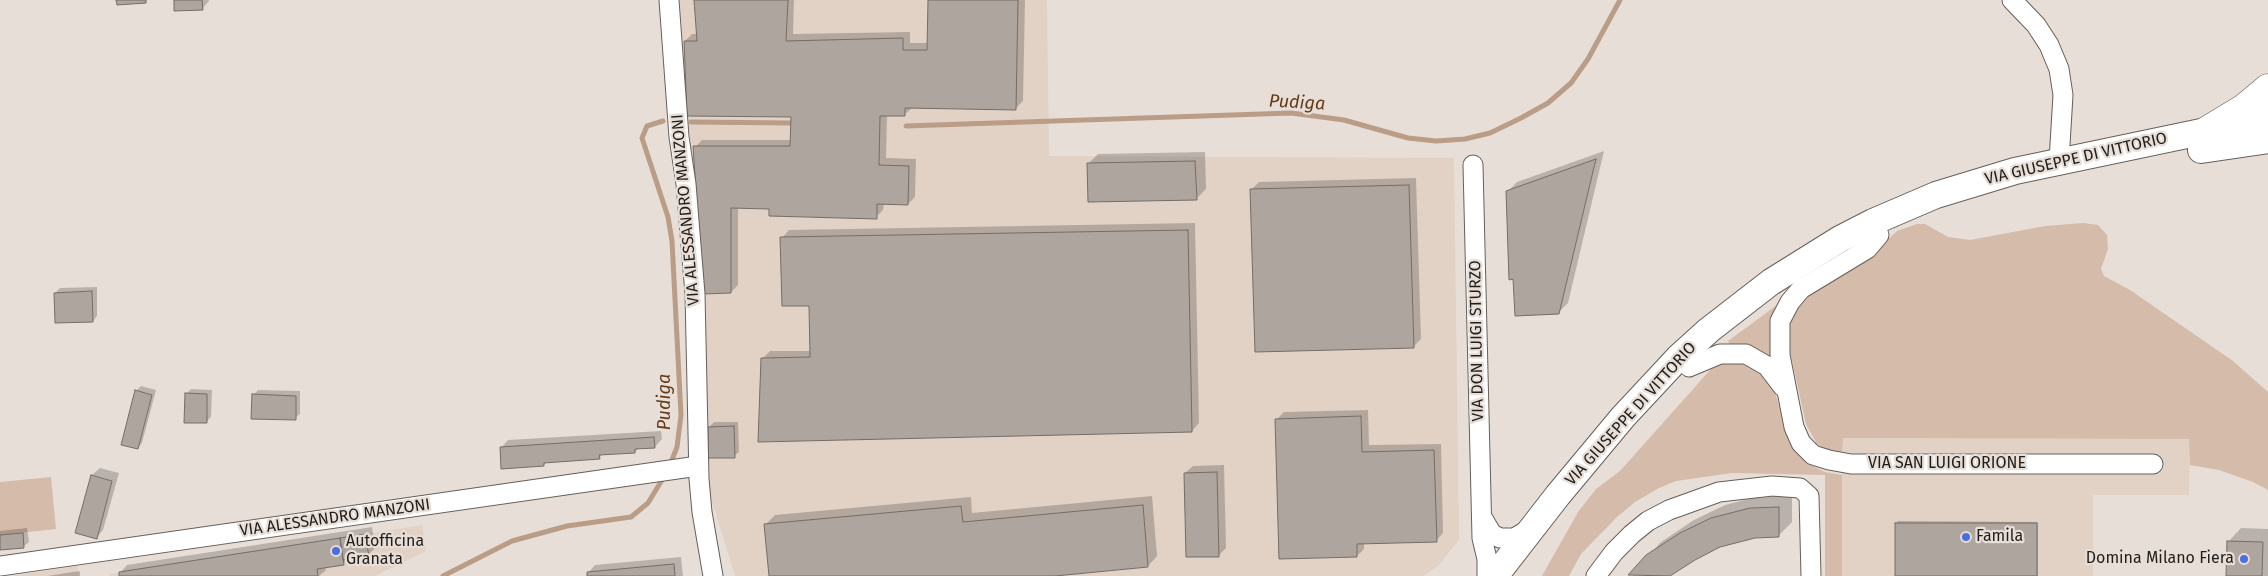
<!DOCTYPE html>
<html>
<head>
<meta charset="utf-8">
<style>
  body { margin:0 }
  canvas { display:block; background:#e7ded7 }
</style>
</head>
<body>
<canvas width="2268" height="576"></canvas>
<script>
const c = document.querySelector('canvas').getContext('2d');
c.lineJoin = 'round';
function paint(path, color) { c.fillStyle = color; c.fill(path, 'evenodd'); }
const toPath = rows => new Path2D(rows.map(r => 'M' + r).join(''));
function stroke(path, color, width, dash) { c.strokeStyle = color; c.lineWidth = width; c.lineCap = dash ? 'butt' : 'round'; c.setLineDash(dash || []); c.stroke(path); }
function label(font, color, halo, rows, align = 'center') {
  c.font = font + ' "Fira Sans",sans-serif'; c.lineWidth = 4.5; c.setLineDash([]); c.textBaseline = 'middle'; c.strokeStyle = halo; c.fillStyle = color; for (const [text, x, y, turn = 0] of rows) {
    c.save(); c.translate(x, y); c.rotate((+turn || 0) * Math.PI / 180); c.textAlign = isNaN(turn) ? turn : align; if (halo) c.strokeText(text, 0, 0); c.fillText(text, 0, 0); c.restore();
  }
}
paint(toPath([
  [680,0,1047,0,1049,156,1454,158,1459,540,1438,566,1423,576,735,576,707,485],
  [1842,438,2190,439,2189,495,2093,495,2093,576,1842,576],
  [422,525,426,551,375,576,110,576,110,574],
  [77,566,79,576,12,576]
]), '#e2d2c6');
paint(toPath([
  [2083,223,2098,225,2107,235,2108,249,2101,269,2104,276,2130,290,2233,361,2268,392,2268,490,2253,482,2219,470,2190,465,2189,439,1843,438,1842,452,1828,451,1817,444,1806,424,1787,338,1790,316,1803,295,1870,256,1897,231,1917,224,1925,224,1948,237,1970,240,2045,226],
  [1777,305,1772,356,1769,357,1730,345,1728,341],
  [1737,361,1756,366,1772,382,1790,443,1806,463,1825,472,1842,475,1842,576,1825,576,1825,475,1732,473,1676,481,1659,488,1635,502,1617,517,1581,554,1569,576,1542,576,1578,512,1596,489,1620,471,1711,369,1727,362],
  [51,477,56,529,0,535,0,482]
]), '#d5bba9');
paint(toPath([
  [175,0,209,0,209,1,202,9],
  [696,0,794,0,793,34,910,32,910,43,928,43,929,0,1025,0,1023,101,1015,109,912,108,904,115,887,115,886,158,916,159,915,197,908,204,884,203,883,210,876,217,738,207,738,285,731,292,695,147,702,140,792,140,792,116,685,41,692,34,698,34],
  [1604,151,1568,303,1558,313,1507,192,1517,182],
  [1205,152,1206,189,1196,199,1088,164,1098,154],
  [1416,178,1421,339,1413,347,1251,190,1259,182],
  [1195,223,1199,423,1192,431,763,358,770,351,811,351,810,305,782,238,789,230],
  [97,287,97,316,93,321,55,293,60,288],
  [141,386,156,390,142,443,138,448,136,391],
  [191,389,212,390,211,417,206,422,186,394],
  [258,390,300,391,300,414,295,418,253,395],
  [1368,410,1369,445,1441,444,1443,533,1436,541,1364,543,1364,549,1357,556,1277,419,1284,412],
  [714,422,738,422,739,452,734,456,709,427],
  [661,431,662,439,655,447,639,448,635,452,603,454,599,458,547,461,543,465,501,448,508,440],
  [1224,465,1226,548,1219,555,1185,473,1193,466],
  [100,468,119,473,103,530,96,538,92,475],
  [1792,494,1792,522,1778,536,1755,537,1720,545,1694,559,1669,576,1630,575,1661,542,1694,520,1725,505,1764,495],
  [1152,496,1157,556,1148,566,1042,576,770,576,765,525,775,515,971,497,972,513],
  [1898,521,2038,522,2038,576,1896,576,1896,523],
  [372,527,375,548,368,555,349,558,343,564,325,567,326,570,319,576,121,576,120,573,127,565],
  [27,528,29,542,24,546,0,549,0,531],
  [2241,528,2268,529,2268,576,2227,576,2228,542],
  [681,557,683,576,589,576,588,573,595,565],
  [80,571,80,576,47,576]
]), '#0003');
stroke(toPath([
  [663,121,647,126,642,138,668,217,672,241,681,415,677,447,670,465],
  [691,122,791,123],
  [906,126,1291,113,1344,120,1408,138,1436,141,1465,139,1490,133,1521,118,1548,103,1571,83,1588,59,1620,0],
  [443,576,512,541,567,526,631,517,648,503,665,475]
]), '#ba9d87', 5);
const building = toPath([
  [116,0,146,0,146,3,117,5,116,0],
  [174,0,202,0,203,10,174,11,174,0],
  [694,0,788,0,786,41,903,38,903,50,927,50,928,0,1018,0,1016,110,905,108,905,116,880,116,879,165,909,166,908,205,877,204,877,219,769,216,769,209,731,208,731,293,703,294,693,146,790,146,791,117,687,116,684,41,697,41,694,0],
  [1596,159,1559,314,1515,316,1513,279,1509,280,1506,191,1596,159],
  [1195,161,1197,200,1088,202,1087,163,1195,161],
  [1409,185,1414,348,1255,352,1250,189,1409,185],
  [1188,230,1192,432,758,442,761,358,810,357,809,306,782,306,780,237,1188,230],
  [92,291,93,322,55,323,54,293,92,291],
  [135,390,152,395,138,449,121,445,135,390],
  [185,393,207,394,207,423,184,423,185,393],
  [252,394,296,396,296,420,251,419,252,394],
  [1361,416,1362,452,1434,450,1437,542,1357,544,1357,557,1279,559,1275,419,1361,416],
  [734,426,735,458,708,458,708,427,734,426],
  [654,437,655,448,635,449,635,453,599,455,600,459,544,463,544,466,501,469,500,447,654,437],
  [1217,472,1219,557,1186,557,1184,473,1217,472],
  [91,475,112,481,97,539,75,533,91,475],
  [1143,505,1148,567,1055,576,769,576,764,524,961,506,963,522,1143,505],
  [1779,507,1779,537,1755,538,1720,547,1695,560,1670,576,1628,575,1646,555,1680,533,1711,518,1750,508,1779,507],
  [1895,523,2037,523,2037,576,1895,576,1895,523],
  [23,533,24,548,0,550,0,535,23,533],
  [365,534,369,556,343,560,340,538,365,534],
  [340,538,344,565,317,569,318,576,119,576,119,572,340,538],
  [2227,541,2263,542,2262,576,2226,576,2227,541],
  [674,564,675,576,587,576,587,572,674,564]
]);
paint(building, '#aea59f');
stroke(building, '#756d67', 1);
const street = toPath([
  [669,0,679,137,686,184,695,294,699,479,702,512,713,576],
  [2012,0,2036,25,2049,45,2059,69,2063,95,2059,161],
  [1473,165,1482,538,1487,559,1487,576],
  [1879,235,1867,249,1801,289,1790,302,1780,321,1780,355,1794,427,1801,443,1813,455,1829,460,1851,464,2153,464],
  [1689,367,1720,354,1746,354,1767,366,1783,387],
  [1482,517,1492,534,1500,538,1514,538,1530,529],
  [0,566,698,466],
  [1596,576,1614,552,1632,534,1648,521,1669,510,1719,492,1772,486,1800,488,1809,496,1811,576]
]);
const secondary = toPath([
  [2201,150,2268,140],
  [1495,576,1558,495,1623,417,1678,358,1709,330,1771,282,1840,239,1873,222,1936,195,2015,171,2268,118]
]);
const highway = toPath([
  [2206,131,2244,108,2268,88]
]);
stroke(street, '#675f59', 21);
stroke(secondary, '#675f59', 28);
stroke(highway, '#675f59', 29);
stroke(street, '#fff', 19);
stroke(secondary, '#fff', 26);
stroke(highway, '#fff', 28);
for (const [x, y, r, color] of [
  [1966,537,5,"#4d6ee2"],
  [336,551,5,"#4d6ee2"],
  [2244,559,5,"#4d6ee2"]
]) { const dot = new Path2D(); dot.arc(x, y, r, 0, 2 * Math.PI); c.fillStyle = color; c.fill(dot); stroke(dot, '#e7ded7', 2); }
label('16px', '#201d1a', '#e7ded7', [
  ["VIA GIUSEPPE DI VITTORIO",2076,159,-13],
  ["VIA ALESSANDRO MANZONI",686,210,-95],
  ["VIA DON LUIGI STURZO",1477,341,-91],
  ["VIA GIUSEPPE DI VITTORIO",1631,414,-48],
  ["VIA SAN LUIGI ORIONE",1947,464],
  ["VIA ALESSANDRO MANZONI",335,518,-8]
]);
label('16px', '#201d1a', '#e7ded7', [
  ["Famila",1976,537],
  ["Autofficina",346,542],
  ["Granata",346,560],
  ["Domina Milano Fiera",2234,559,"right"]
], 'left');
label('italic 18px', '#643a16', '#e7ded7', [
  ["Pudiga",1297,103,3],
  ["Pudiga",665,402,-90]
]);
</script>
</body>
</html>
